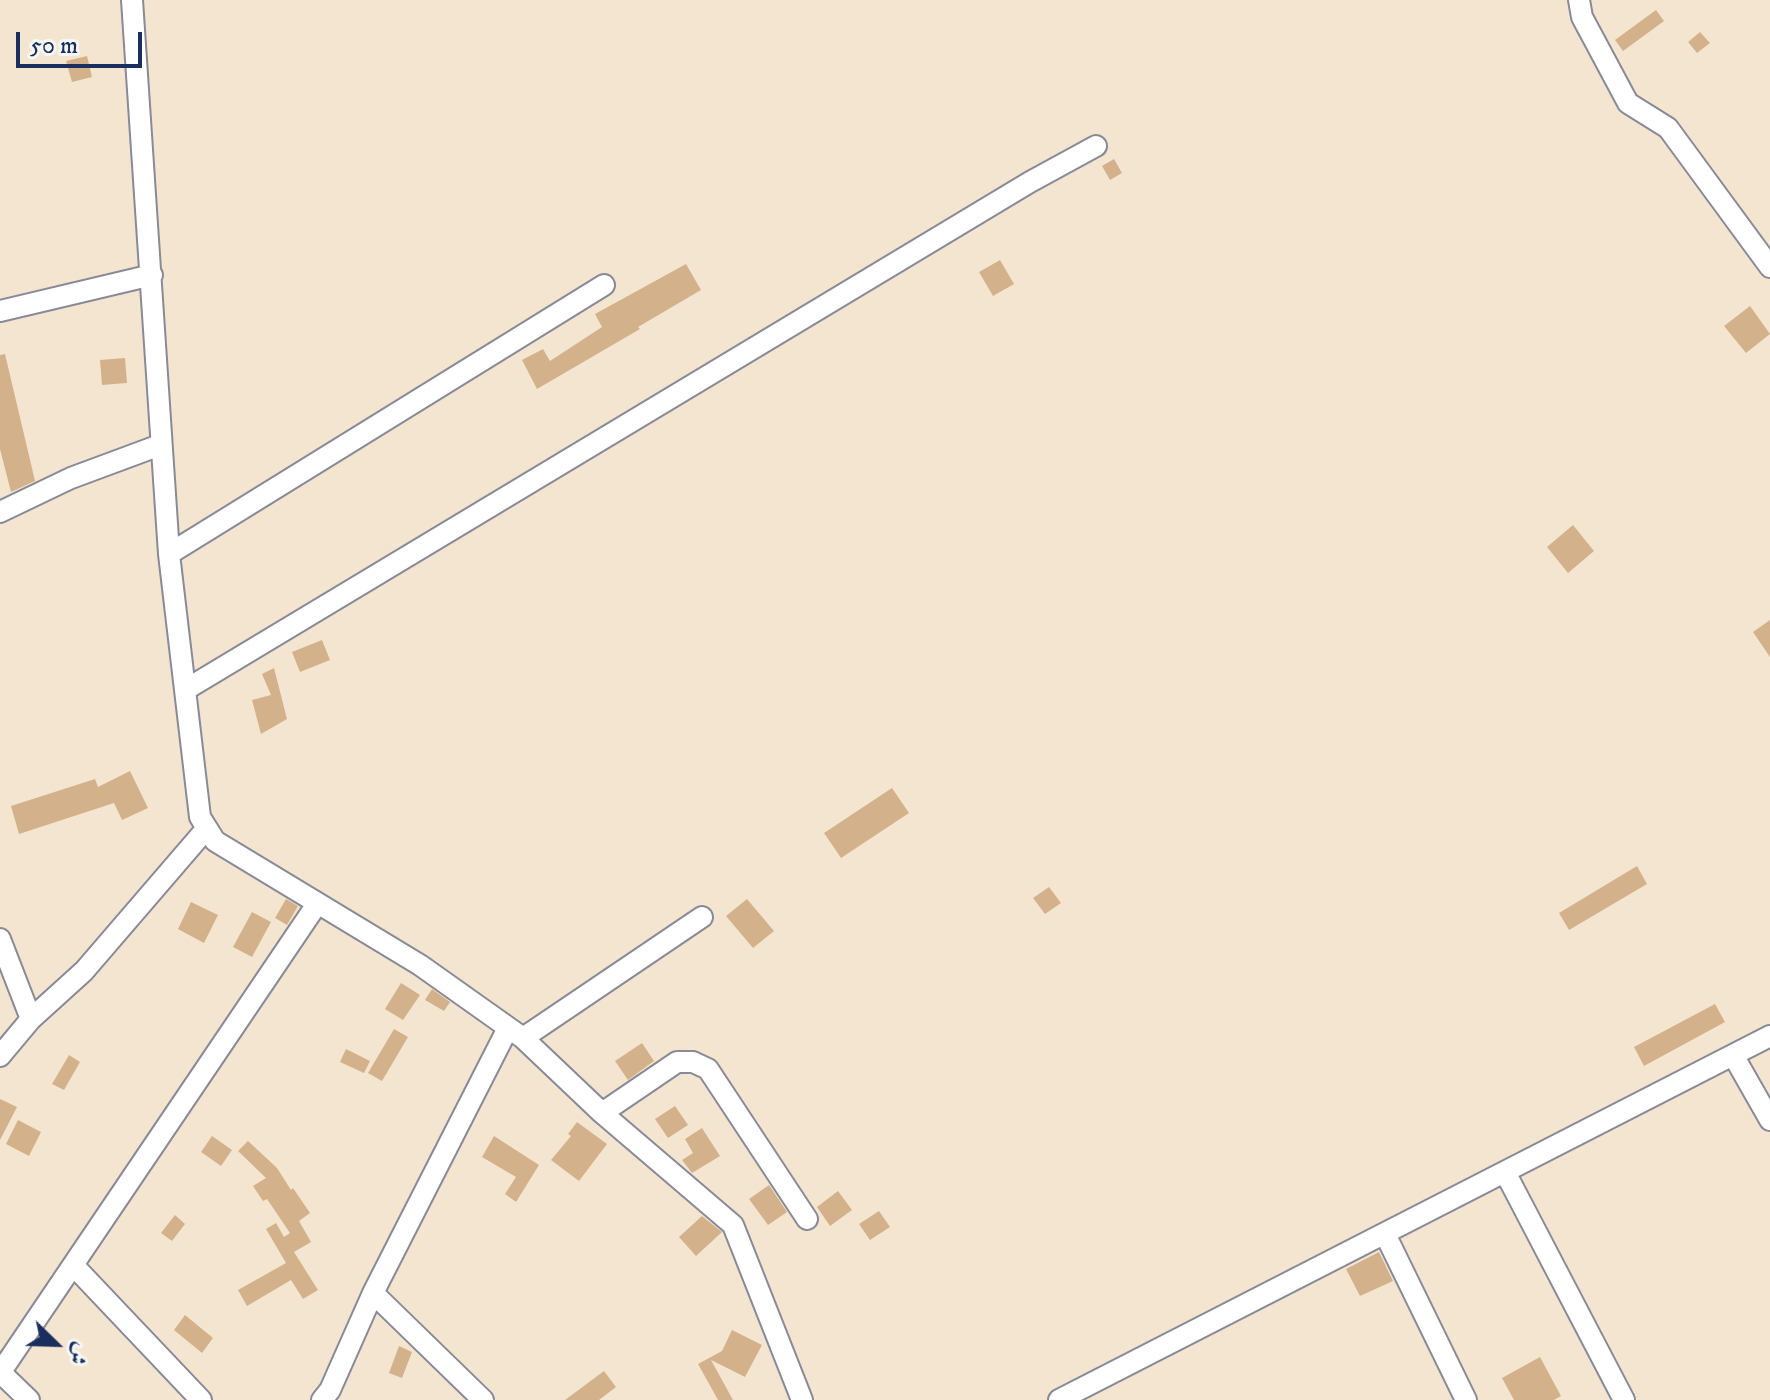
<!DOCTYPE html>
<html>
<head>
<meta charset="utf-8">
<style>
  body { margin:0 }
  #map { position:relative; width:1770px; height:1400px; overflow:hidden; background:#f4e5d0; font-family:"IM FELL DW Pica",Amiri,serif }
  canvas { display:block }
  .north { position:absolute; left:16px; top:1304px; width:80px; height:80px; -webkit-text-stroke:6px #f6f6f2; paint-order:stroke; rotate:113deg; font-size:22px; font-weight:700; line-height:32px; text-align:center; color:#1b2f5e }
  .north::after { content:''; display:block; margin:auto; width:28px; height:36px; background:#1b2f5e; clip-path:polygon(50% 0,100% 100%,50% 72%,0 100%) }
  .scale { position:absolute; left:16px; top:32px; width:126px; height:36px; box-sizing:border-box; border:4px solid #1b2f5e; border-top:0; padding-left:10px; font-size:24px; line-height:28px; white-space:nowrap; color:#1b2f5e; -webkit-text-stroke:6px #f6f6f2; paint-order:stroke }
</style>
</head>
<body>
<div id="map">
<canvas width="1770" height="1400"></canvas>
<div class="north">ش</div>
<div class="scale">50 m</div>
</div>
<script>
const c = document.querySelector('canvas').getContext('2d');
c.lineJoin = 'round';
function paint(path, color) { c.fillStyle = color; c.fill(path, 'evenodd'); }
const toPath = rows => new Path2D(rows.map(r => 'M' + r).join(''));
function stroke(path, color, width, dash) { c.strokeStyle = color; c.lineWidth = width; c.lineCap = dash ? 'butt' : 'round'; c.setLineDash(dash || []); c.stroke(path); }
paint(toPath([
  [1656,10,1664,21,1623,51,1615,40],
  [1700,32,1710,43,1697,53,1688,42],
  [87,56,92,77,72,82,66,61],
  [1114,159,1122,173,1110,180,1102,166],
  [1000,260,1014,284,993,296,979,272],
  [686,264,701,290,638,327,640,329,537,389,522,360,543,349,550,361,602,327,595,314],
  [1750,306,1770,334,1746,353,1724,326],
  [5,354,35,481,11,492,0,449,0,355],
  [125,358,127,383,102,385,100,360],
  [1573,525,1594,551,1568,573,1547,547],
  [1770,620,1770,657,1753,632],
  [322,640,330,660,300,672,292,652],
  [274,668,287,719,261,734,252,700,271,695,262,674],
  [130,771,148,808,122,820,114,803,19,834,11,806,95,779,98,787],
  [892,788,909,813,841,858,824,833],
  [1637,866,1647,884,1569,930,1559,913],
  [1049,887,1061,903,1045,914,1033,898],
  [286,899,298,906,287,925,275,918],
  [747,899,774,931,753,948,726,916],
  [191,902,218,915,204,943,178,929],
  [252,912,271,922,252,957,233,947],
  [401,983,420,995,403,1020,385,1009],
  [432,989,450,1002,444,1011,425,1000],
  [1715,1004,1725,1022,1644,1066,1634,1047],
  [394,1029,408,1037,382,1081,368,1073],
  [642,1043,654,1061,628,1080,615,1061],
  [346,1049,370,1061,364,1073,340,1062],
  [69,1055,80,1062,64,1090,52,1084],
  [0,1099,17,1107,0,1140],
  [675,1106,688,1125,668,1138,655,1119],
  [18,1120,41,1132,29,1156,6,1144],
  [577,1122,607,1144,579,1181,551,1160,571,1136,568,1134],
  [702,1128,720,1156,692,1173,682,1160,693,1153,685,1139],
  [212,1136,232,1150,221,1166,201,1152],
  [494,1136,539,1165,516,1202,505,1194,516,1177,482,1157],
  [248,1141,277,1168,291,1190,293,1188,310,1213,299,1221,311,1242,294,1252,318,1290,303,1299,291,1280,247,1306,238,1290,286,1263,266,1229,276,1223,284,1237,290,1233,267,1199,263,1201,253,1186,266,1178,238,1151],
  [769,1185,787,1212,768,1225,749,1199],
  [838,1191,852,1210,830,1226,817,1207],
  [879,1211,890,1227,870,1240,859,1224],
  [175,1215,185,1224,172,1241,161,1233],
  [702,1216,722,1232,696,1256,679,1237],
  [1379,1252,1393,1281,1360,1296,1346,1269],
  [185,1315,213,1338,202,1353,174,1330],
  [732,1330,762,1345,745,1377,711,1360,733,1400,718,1400,698,1364,722,1351],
  [399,1346,412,1352,402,1378,389,1373],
  [1540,1357,1561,1396,1554,1400,1514,1400,1502,1378],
  [604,1371,616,1387,599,1400,565,1400]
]), '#d3b28b');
const minor = toPath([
  [132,0,169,554,200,817,215,841,420,965,523,1038,602,1113,733,1225,802,1400],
  [1579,0,1582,17,1628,103,1668,128,1770,267],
  [0,311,152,275],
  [0,512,71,478,160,445],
  [169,554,604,285],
  [185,690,1030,182,1096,146],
  [0,939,31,1019],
  [523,1038,702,917],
  [1733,1055,1770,1120],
  [0,1056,31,1019,84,971,207,828],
  [602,1113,677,1062,693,1062,708,1069,807,1219],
  [1505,1172,1624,1400],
  [1385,1234,1466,1400],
  [73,1265,201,1400],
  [373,1293,483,1400],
  [0,1372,29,1400],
  [0,1373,317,904],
  [322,1400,330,1390,373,1293,508,1028],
  [1059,1400,1770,1036]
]);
stroke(minor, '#888a97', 24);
stroke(minor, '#fff', 20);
</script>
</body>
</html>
